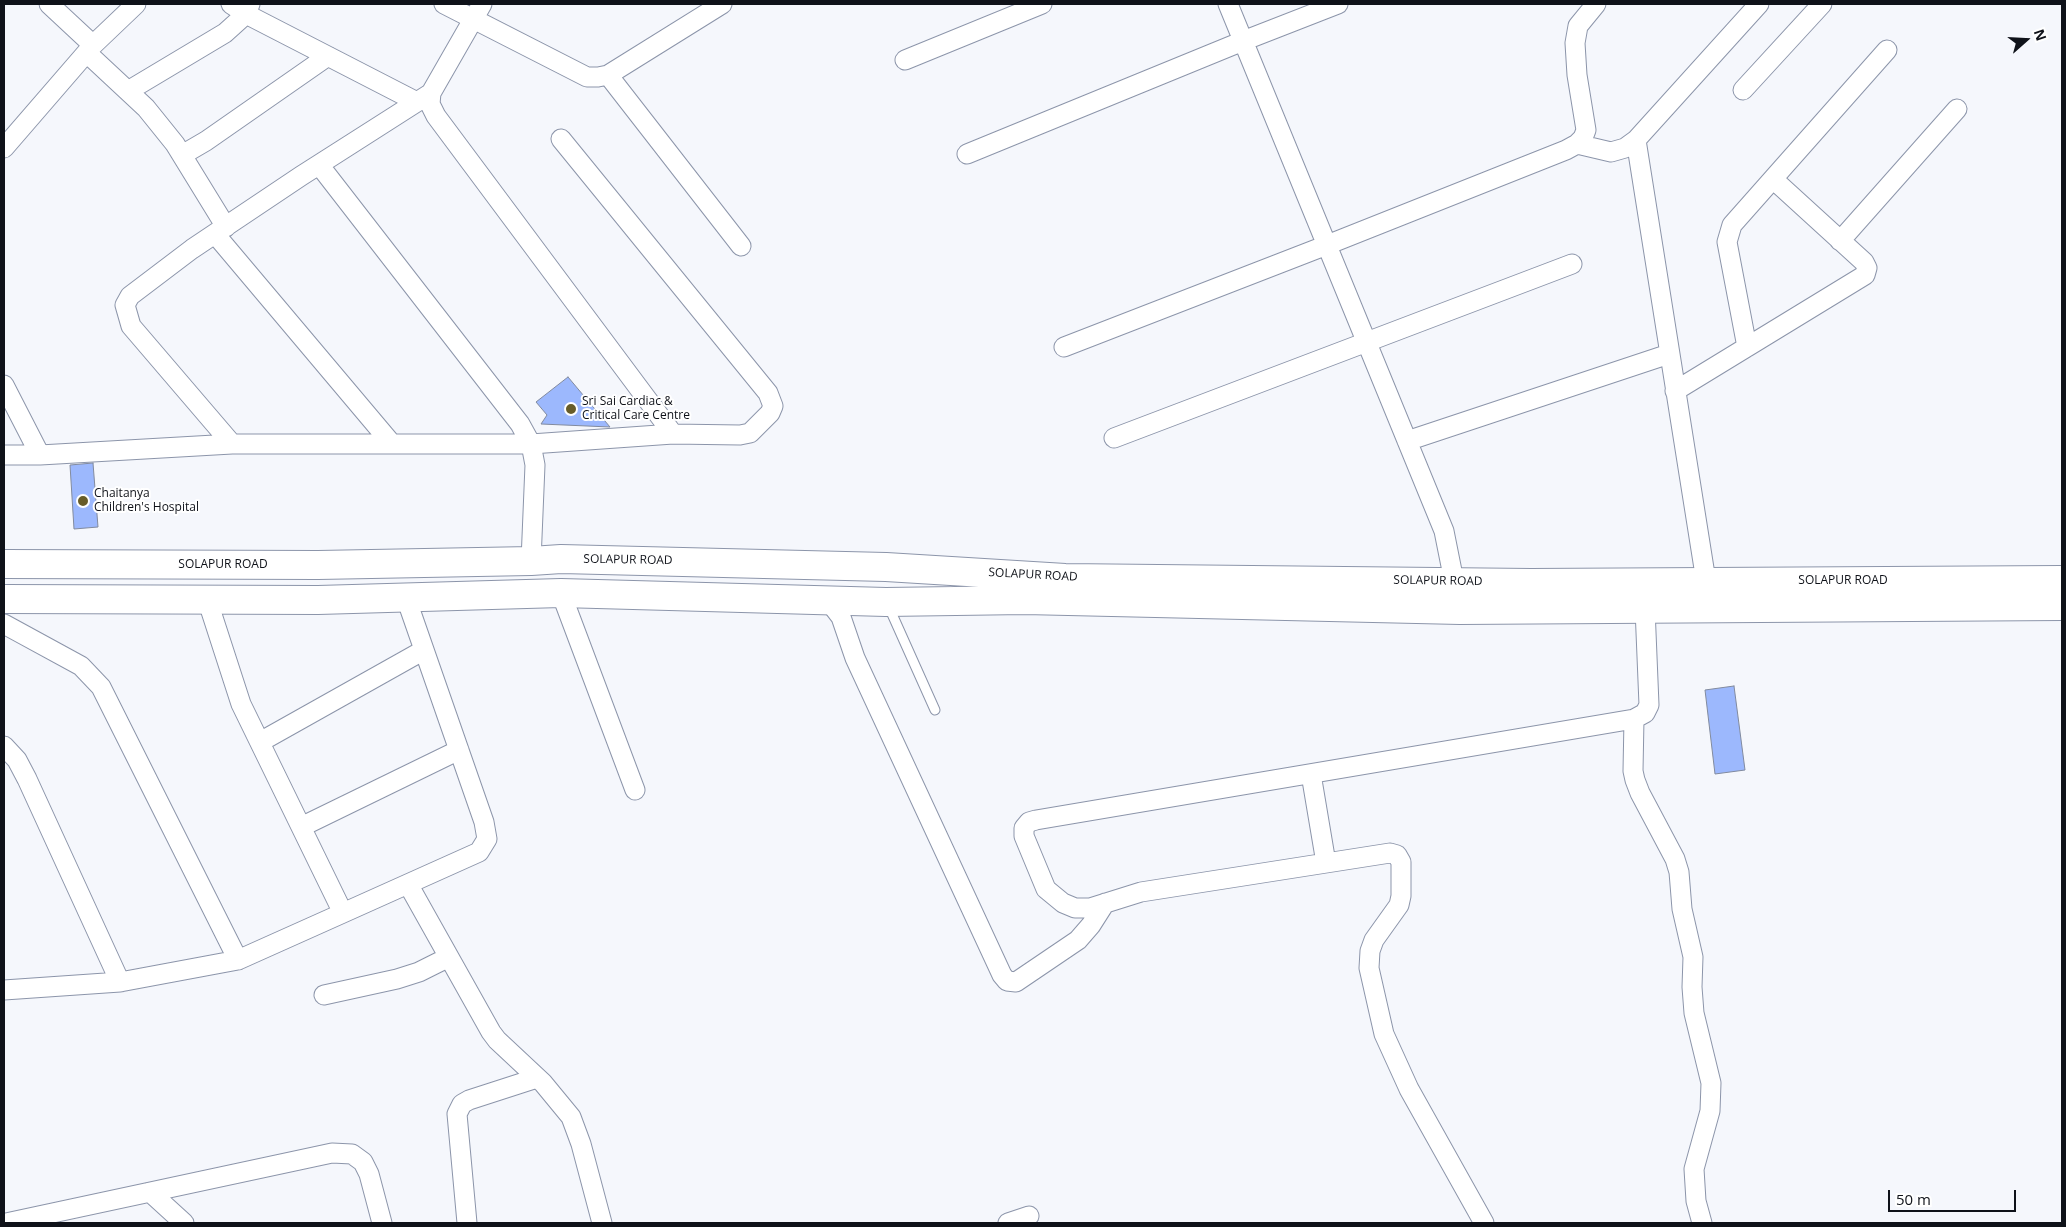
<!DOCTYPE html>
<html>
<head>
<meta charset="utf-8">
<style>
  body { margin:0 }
  #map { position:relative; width:2066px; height:1227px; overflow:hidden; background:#f5f7fc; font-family:"Open Sans",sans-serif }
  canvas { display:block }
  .frame { position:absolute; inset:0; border:5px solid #0f1219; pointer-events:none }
  .north { position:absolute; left:2001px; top:15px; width:50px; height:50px; -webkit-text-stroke:4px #fff; paint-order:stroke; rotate:71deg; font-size:14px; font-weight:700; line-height:20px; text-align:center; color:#0f1219 }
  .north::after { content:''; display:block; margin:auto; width:18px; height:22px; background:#0f1219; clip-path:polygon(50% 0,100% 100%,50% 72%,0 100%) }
  .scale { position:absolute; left:1888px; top:1190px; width:128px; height:22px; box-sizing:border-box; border:2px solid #0f1219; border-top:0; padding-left:6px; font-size:15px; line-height:18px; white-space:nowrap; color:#0f1219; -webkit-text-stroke:4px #fff; paint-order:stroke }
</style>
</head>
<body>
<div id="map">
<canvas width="2066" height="1227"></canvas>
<div class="frame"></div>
<div class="north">N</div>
<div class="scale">50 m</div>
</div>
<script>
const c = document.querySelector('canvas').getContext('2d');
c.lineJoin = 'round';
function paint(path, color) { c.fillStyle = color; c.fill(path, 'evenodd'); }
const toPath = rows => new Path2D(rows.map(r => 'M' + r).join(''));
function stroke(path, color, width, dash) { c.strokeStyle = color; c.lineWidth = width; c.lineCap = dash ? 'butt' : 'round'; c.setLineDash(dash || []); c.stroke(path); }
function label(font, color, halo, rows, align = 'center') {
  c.font = font + ' "Open Sans",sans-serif'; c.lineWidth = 4; c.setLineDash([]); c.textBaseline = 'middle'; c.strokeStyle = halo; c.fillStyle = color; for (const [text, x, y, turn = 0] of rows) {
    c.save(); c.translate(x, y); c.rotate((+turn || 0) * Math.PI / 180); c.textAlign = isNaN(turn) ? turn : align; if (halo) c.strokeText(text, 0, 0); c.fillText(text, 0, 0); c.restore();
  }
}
const building = toPath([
  [568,377,610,427,541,424,547,415,536,402,568,377],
  [93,463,98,527,74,529,70,465,93,463],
  [1734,686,1745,770,1715,774,1705,690,1734,686]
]);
paint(building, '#9cb8fd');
stroke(building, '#818a9e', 1);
const service = toPath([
  [888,605,935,710]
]);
const minor = toPath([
  [49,4,93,45],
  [231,4,246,14,417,102],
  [444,4,587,77,598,77,608,75,722,4],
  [482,4,431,93,430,104,436,116,673,434],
  [1228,4,1435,509,1444,531,1454,581,1459,582,1460,610],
  [87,53,146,108,175,144,226,227],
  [905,60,1042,4],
  [608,75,741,246],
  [1743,90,1822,4],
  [128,91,225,33,246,14,250,4],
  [1636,140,1706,581],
  [1577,144,1611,152,1625,148,1636,140,1759,4],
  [4,148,93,45,136,4],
  [967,154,1243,41,1338,4],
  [182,155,206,141,328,56],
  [320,166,520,424,531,444,535,465,531,561],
  [215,234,392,444],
  [1840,241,1957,109],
  [1064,347,1327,245,1566,150,1577,144,1583,138,1586,130,1577,75,1575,43,1578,26,1596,4],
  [1747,347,1727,242,1732,225,1887,50],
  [4,385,40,455],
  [1675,391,1865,275,1867,268,1864,262,1773,179],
  [1114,438,1572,264],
  [1407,441,1669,354],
  [232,444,131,326,125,305,130,296,192,249,301,176,431,93],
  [4,455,40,455,232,444,531,444,673,434,740,435,750,433,770,413,773,406,768,393,561,139],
  [561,593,635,790],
  [207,599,241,704,343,913,479,852,487,839,484,822,406,598],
  [828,600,841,617,855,658,1002,975,1007,981,1016,982,1078,940,1091,925,1105,903],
  [4,624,81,666,101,687,238,960,120,982,27,779,17,760,4,746],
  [1634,719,1633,771,1635,780,1640,793,1675,859,1679,872,1682,909,1693,957,1692,987,1694,1013,1711,1083,1710,1111,1694,1169,1696,1201,1702,1223],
  [260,742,424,650],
  [1311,774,1326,863],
  [301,827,459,750],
  [408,884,491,1032,497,1040,543,1083,571,1117,581,1144,602,1223],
  [238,960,343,913],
  [4,990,120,982],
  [324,995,397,979,419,972,449,957],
  [150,1192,184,1223],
  [6,1223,332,1153,352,1154,363,1162,369,1174,382,1223],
  [467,1223,457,1114,462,1104,469,1100,537,1078],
  [1008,1223,1029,1216],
  [1484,1223,1409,1089,1384,1034,1369,968,1370,951,1374,940,1399,905,1401,896,1401,862,1397,855,1390,853,1141,892,1090,908,1075,908,1063,903,1046,889,1024,836,1024,828,1029,822,1036,820,1634,719,1645,713,1649,705,1645,608]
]);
const primary = toPath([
  [4,564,318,565,531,561,561,559,886,567,1065,578,1531,583,2062,580],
  [4,599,318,600,561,593,886,602,1025,600,1460,610,2062,606]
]);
stroke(service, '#8c95aa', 11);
stroke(minor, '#8c95aa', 21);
stroke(primary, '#8c95aa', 30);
stroke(service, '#fff', 9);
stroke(minor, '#fff', 19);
stroke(primary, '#fff', 28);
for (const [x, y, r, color] of [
  [571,409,6,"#675c29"],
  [83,501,6,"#675c29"]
]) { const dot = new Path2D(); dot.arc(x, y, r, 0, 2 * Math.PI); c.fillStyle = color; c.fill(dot); stroke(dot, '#fff', 2); }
label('12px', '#0f1219', '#fff', [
  ["Sri Sai Cardiac &",582,402],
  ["Critical Care Centre",582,416],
  ["Chaitanya",94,494],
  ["Children's Hospital",94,508]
], 'left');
label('12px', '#0f1219', '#fff', [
  ["SOLAPUR ROAD",628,560,1],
  ["SOLAPUR ROAD",223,565],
  ["SOLAPUR ROAD",1033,575,3],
  ["SOLAPUR ROAD",1438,581,1],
  ["SOLAPUR ROAD",1843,581]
]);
</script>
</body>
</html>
